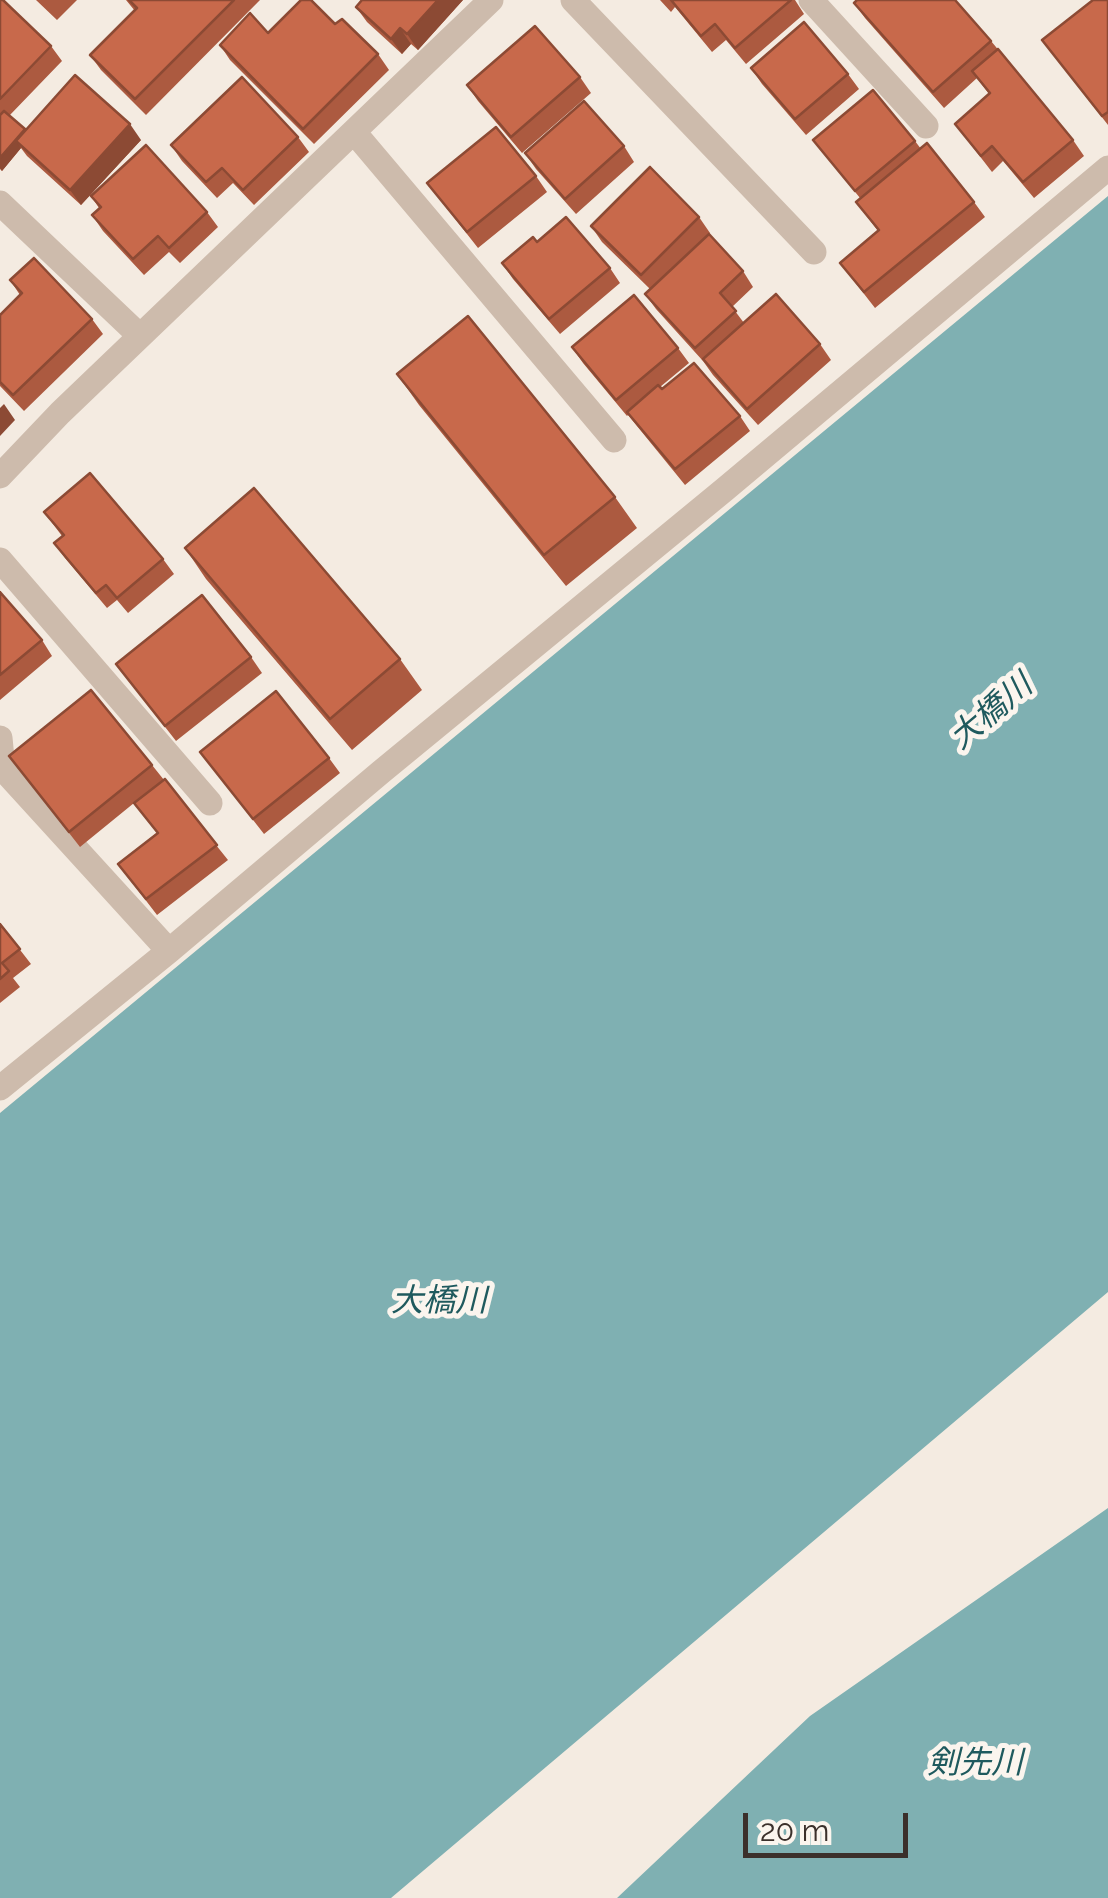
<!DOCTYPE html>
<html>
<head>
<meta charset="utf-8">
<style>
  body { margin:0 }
  #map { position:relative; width:1108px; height:1898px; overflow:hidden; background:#f4ebe1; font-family:Raleway,sans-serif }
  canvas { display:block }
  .scale { position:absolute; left:743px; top:1813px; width:165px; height:45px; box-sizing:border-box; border:5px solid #3b302b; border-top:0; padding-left:12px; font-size:30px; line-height:35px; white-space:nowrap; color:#3b302b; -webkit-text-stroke:8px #fbf5ee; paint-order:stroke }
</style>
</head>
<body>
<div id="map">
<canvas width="1108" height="1898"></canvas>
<div class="scale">20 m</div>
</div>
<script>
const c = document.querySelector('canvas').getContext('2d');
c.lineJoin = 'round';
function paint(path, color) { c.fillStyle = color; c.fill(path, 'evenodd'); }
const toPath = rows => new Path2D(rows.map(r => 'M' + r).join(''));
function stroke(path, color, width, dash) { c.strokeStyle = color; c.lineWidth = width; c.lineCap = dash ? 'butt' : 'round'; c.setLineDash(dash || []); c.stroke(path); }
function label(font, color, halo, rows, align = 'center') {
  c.font = font + ' Raleway,"Noto Sans JP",sans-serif'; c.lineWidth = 10; c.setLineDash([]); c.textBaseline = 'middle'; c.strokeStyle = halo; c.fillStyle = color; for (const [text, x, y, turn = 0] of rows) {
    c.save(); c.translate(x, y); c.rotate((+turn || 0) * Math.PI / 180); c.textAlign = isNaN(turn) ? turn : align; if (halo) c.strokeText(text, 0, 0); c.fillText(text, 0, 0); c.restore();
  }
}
paint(toPath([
  [1108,196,1108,1292,391,1898,0,1898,0,1113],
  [1108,1508,1108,1898,617,1898,810,1716]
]), '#7fb0b2');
stroke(toPath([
  [573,0,814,252],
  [811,0,926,126],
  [354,132,614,440],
  [0,203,140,336],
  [0,476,60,413,491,0],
  [0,560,210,803],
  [0,738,3,769,169,951],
  [0,1088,169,951,381,772,724,490,1108,168]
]), '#cdbbac', 25);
paint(toPath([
  [0,0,51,46,62,61,9,116,26,130,141,140,81,205,27,156,21,148,2,171,0,169],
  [36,0,77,0,57,20],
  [126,0,260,0,146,115,101,70,90,55,135,11],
  [463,0,418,50,411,44,402,54,367,22,356,7],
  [660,0,795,0,804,14,746,64,726,40,712,52,675,7,671,12],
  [1108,0,1108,125,1042,40],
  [854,3,991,41,1073,140,1084,156,1034,198,1003,161,992,172,955,124,989,94,977,78,944,108,865,18],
  [335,24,378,54,389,70,314,144,230,60,220,45,268,33],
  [751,68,848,74,859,89,806,135,762,84],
  [580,77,591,93,522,153,478,101,467,85],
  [298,137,309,152,254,205,233,183,217,198,182,161,171,145],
  [813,140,915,141,921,149,974,202,985,217,875,308,840,263,878,231,856,202,860,198],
  [624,146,634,162,576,214,536,169,525,153],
  [536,176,547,192,478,248,427,183],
  [91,196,207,212,218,227,180,263,169,252,144,275,103,231,92,215,99,208],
  [699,217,710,233,701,242,743,271,753,287,732,307,744,323,820,344,831,360,758,425,713,375,703,361,656,309,645,294,650,289,602,242,591,226],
  [537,242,610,268,620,283,560,334,513,279,502,263],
  [10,280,92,319,103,334,24,411,0,386,0,315,20,295],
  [572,347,678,348,689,363,660,387,662,389,740,416,750,431,685,485,628,415,627,416,583,363],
  [397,374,615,497,637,528,566,586,419,405],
  [44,512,163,559,174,574,128,613,117,600,107,608,65,558,54,543,62,536],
  [185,548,400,659,422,690,352,750,206,579],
  [0,592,42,640,52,656,0,700],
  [251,657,262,673,176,741,116,664],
  [200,752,329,758,340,773,264,834],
  [9,756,152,765,228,860,157,915,118,864,157,833,134,803,80,847],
  [0,924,31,964,13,978,20,987,0,1003]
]), '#ac5a40');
paint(toPath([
  [438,0,463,0,418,50,407,34],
  [400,28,411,44,402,54,391,39],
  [130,124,141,140,81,205,70,190],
  [16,141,21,148,2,171,0,168,0,158],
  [4,404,15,420,0,436,0,408]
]), '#8c4a34');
const building = toPath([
  [0,0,3,0,51,46,0,99,0,0],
  [129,0,234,0,135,99,90,55,137,8,129,0],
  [301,0,311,0,335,24,342,19,378,54,303,129,220,45,250,13,268,33,301,0],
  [362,0,438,0,407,34,400,28,391,39,356,7,362,0],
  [671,0,791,0,735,48,715,24,701,36,671,0],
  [857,0,955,0,991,41,933,92,854,3,857,0],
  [1093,0,1108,0,1108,112,1102,116,1042,40,1093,0],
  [804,22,848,74,795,119,751,68,804,22],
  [535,26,580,77,511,137,467,85,535,26],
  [998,49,1073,140,1023,182,992,146,981,156,955,124,990,93,972,71,998,49],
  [75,75,130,124,70,190,16,141,75,75],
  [242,77,298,137,243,190,222,168,206,182,171,145,242,77],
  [873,90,915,141,855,191,813,140,873,90],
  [584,101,624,146,565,199,525,153,584,101],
  [4,111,25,129,0,158,0,115,4,111],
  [496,127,536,176,467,232,427,183,496,127],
  [927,143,974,202,864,292,840,263,879,230,856,202,927,143],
  [146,145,207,212,169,248,158,236,133,259,92,215,101,207,91,196,146,145],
  [650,167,699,217,641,275,591,226,650,167],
  [566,217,610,268,549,319,502,263,533,237,537,242,566,217],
  [709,234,743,271,720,293,736,311,695,348,645,294,709,234],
  [34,258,92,319,13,395,0,382,0,315,22,293,10,280,34,258],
  [776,294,820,344,747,409,703,359,776,294],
  [634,295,678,348,616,400,572,347,634,295],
  [468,316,615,497,544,555,397,374,468,316],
  [694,363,740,416,675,469,627,412,658,385,662,389,694,363],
  [90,473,163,559,117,598,106,585,96,593,54,543,64,535,44,512,90,473],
  [254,488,400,659,330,719,185,548,254,488],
  [0,592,42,640,0,675,0,592],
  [202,595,251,657,165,726,116,664,202,595],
  [91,690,152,765,69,832,9,756,91,690],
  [276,691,329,758,253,819,200,752,276,691],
  [165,779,217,845,146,899,118,864,158,833,134,803,165,779],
  [0,924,20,949,2,963,9,971,0,979,0,924]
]);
paint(building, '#c8694b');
stroke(building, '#8c4a34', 2.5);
label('italic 32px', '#1f5a5e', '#fbf5ee', [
  ["大橋川",991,712,-40],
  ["大橋川",439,1301],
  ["剣先川",975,1763]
]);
</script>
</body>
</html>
